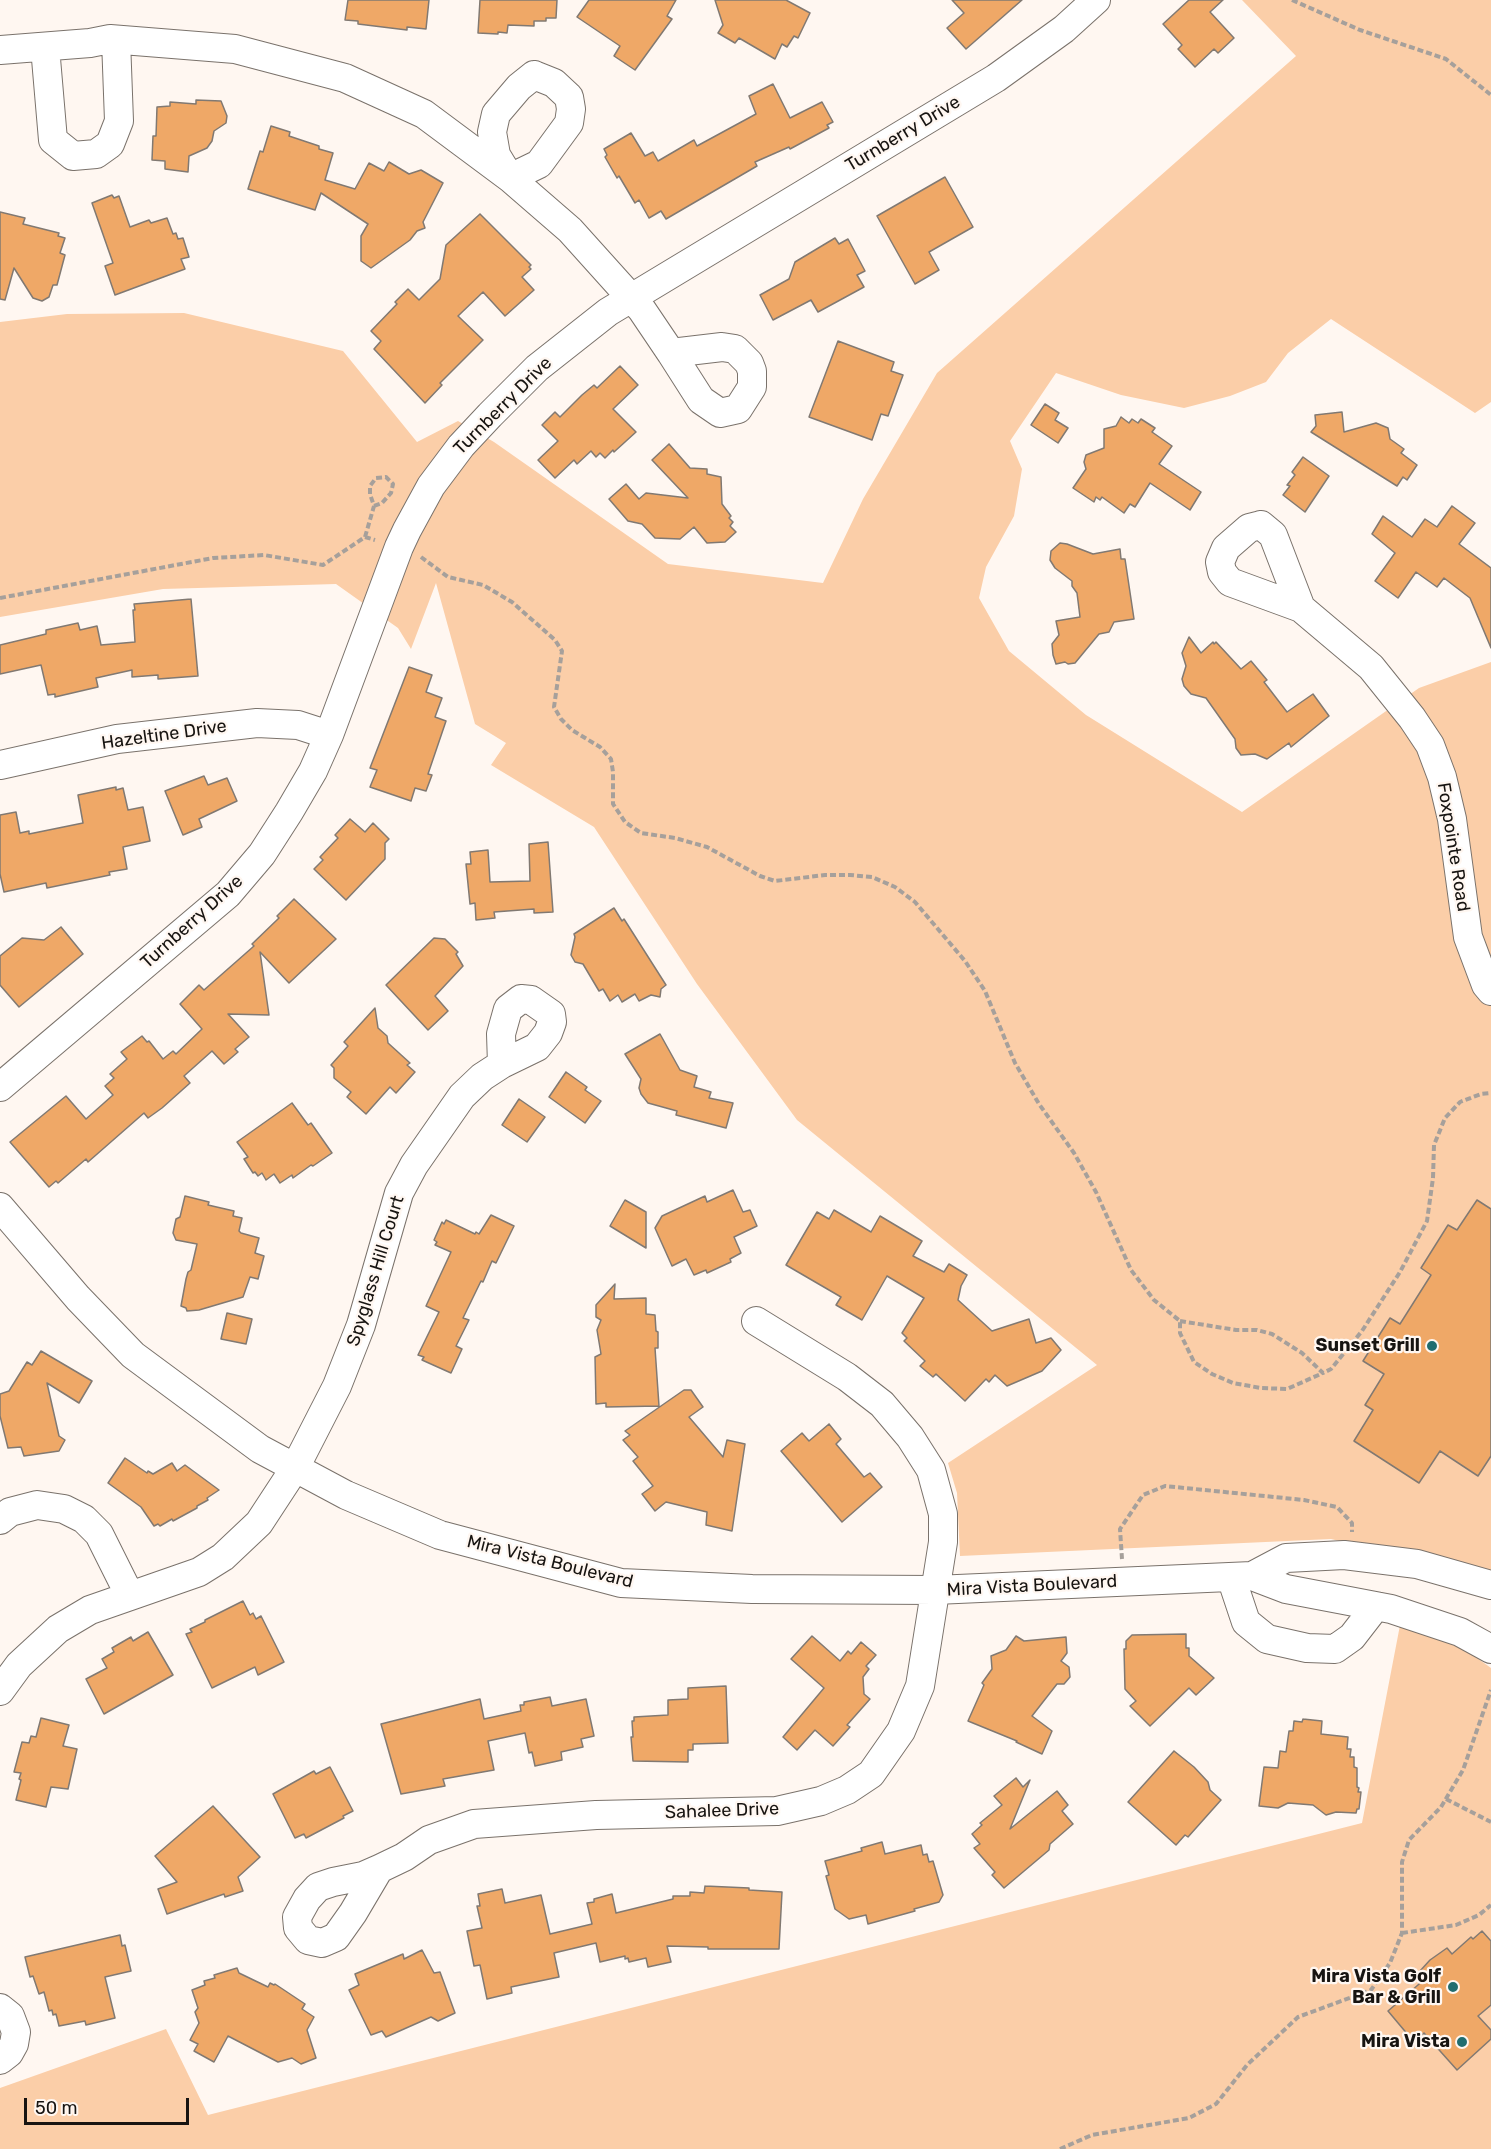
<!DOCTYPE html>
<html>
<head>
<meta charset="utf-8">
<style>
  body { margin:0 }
  #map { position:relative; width:1491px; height:2149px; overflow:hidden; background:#fff7f1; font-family:Rubik,sans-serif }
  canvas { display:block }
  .scale { position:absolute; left:24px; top:2098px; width:165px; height:27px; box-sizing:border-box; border:3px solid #171411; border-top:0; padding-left:8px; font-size:18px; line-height:21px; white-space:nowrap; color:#171411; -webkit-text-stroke:4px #fff7f1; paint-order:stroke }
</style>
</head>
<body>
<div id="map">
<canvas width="1491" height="2149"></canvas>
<div class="scale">50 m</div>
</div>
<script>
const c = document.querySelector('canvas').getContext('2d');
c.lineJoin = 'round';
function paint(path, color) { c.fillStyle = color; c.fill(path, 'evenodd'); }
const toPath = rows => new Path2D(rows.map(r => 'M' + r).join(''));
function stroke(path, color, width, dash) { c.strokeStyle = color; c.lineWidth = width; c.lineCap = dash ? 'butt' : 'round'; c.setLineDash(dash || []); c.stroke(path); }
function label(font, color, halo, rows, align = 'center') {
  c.font = font + ' Rubik,sans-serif'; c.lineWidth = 4.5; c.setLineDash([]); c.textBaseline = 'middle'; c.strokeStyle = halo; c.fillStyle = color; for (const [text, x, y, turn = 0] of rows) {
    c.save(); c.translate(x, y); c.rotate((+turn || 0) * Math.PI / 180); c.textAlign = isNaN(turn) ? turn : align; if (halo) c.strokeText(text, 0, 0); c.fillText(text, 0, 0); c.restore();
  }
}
paint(toPath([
  [1242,0,1491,0,1491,402,1475,413,1331,319,1288,353,1266,382,1230,396,1184,408,1121,395,1056,373,1010,441,1022,469,1014,516,986,567,979,598,1009,651,1086,715,1242,812,1419,688,1491,662,1491,1578,1331,1539,960,1556,957,1493,948,1463,1097,1365,797,1120,697,984,594,827,491,765,506,743,475,724,436,583,411,649,398,628,336,584,163,589,0,617,0,322,67,314,184,313,343,351,417,442,458,421,494,442,668,564,823,583,863,499,937,373,1296,56],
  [1401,1620,1452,1640,1491,1668,1491,2149,0,2149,0,2088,166,2029,208,2115,1362,1823]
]), '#fbcea8');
const building = toPath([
  [348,0,429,0,426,29,407,27,407,30,358,24,358,21,345,20,348,0],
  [480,0,557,0,556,18,546,18,546,21,534,21,534,26,508,25,507,33,498,32,498,34,478,33,480,0],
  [589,0,676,0,667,16,672,19,635,70,614,56,620,46,577,17,589,0],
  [715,0,786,0,810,13,798,38,794,36,787,47,782,44,775,59,739,38,735,43,718,33,723,25,715,0],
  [952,0,1022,0,966,49,947,28,964,13,952,0],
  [1189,0,1223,0,1210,12,1234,38,1218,53,1214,49,1195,67,1178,49,1182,45,1163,24,1189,0],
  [773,84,790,118,822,102,833,122,827,125,829,128,790,149,789,147,755,162,757,166,666,219,661,211,649,218,639,200,635,203,619,176,617,178,605,157,607,155,604,149,631,133,645,156,653,152,658,161,694,140,697,146,756,114,749,96,773,84],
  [196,100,221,101,227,116,226,123,214,131,212,141,207,148,189,156,188,172,165,169,165,161,152,160,153,136,156,136,157,107,170,106,170,102,196,104,196,100],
  [271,126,290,132,289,136,319,146,319,149,333,153,325,180,355,189,369,163,384,171,389,162,409,174,421,170,443,183,423,222,425,228,417,231,410,240,371,268,361,261,361,236,368,224,321,193,315,210,248,189,260,151,263,152,271,126],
  [945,177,973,227,929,252,939,270,915,284,877,216,945,177],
  [112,195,114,198,119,196,130,227,149,220,151,223,167,218,173,234,176,233,178,239,183,238,189,257,181,259,185,269,115,295,105,266,113,263,92,203,112,195],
  [0,212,25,218,23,224,59,233,58,236,65,238,60,253,65,255,57,285,53,285,49,297,42,301,33,298,14,268,5,300,0,299,0,212],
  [480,214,531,265,529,267,531,269,522,277,534,290,505,316,483,292,458,316,483,340,440,383,442,385,425,403,374,349,381,341,371,331,397,304,395,302,408,289,419,300,440,279,446,245,480,214],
  [835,238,839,244,848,239,865,271,857,275,864,287,818,312,811,300,773,320,760,295,789,279,795,262,835,238],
  [838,341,894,362,891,371,903,375,888,416,881,414,872,440,809,417,838,341],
  [620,366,638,385,613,409,636,432,614,452,613,450,605,458,600,453,596,457,591,451,577,464,574,460,555,478,538,460,558,441,542,425,555,412,560,417,582,395,594,385,597,388,620,366],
  [1045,404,1059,413,1055,420,1068,428,1058,443,1031,425,1045,404],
  [1342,412,1344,432,1376,423,1388,428,1390,439,1404,449,1401,453,1417,465,1407,480,1403,477,1397,486,1311,432,1316,426,1315,415,1342,412],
  [1121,417,1129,423,1132,419,1138,423,1141,419,1155,428,1152,432,1172,446,1159,464,1201,492,1190,510,1150,483,1135,507,1130,504,1124,513,1102,497,1100,500,1096,497,1094,502,1073,488,1086,469,1084,462,1086,455,1104,448,1104,429,1116,426,1121,417],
  [669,444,690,468,707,469,707,474,721,477,722,504,731,516,729,518,733,522,730,526,736,532,725,542,707,543,694,527,680,539,655,538,642,524,628,521,609,499,626,484,639,499,646,493,688,498,652,460,669,444],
  [1303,457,1329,476,1305,512,1283,495,1290,486,1287,485,1295,475,1292,472,1303,457],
  [1452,506,1475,523,1459,544,1491,568,1491,648,1470,598,1444,578,1437,587,1416,572,1398,598,1375,581,1395,553,1372,534,1383,516,1412,537,1425,519,1437,527,1452,506],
  [1060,543,1067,544,1093,554,1120,549,1121,559,1125,559,1134,619,1114,622,1109,632,1099,634,1075,663,1068,664,1065,662,1056,664,1053,655,1052,644,1059,635,1056,621,1080,617,1077,593,1072,586,1072,581,1055,568,1050,560,1051,551,1060,543],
  [191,599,198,676,158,679,158,675,132,677,132,670,96,678,98,687,55,697,55,694,48,695,41,665,0,674,0,645,46,634,46,630,78,623,80,630,97,626,101,645,135,642,133,610,135,610,134,604,191,599],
  [1189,637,1201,653,1213,642,1214,644,1216,642,1241,669,1251,661,1267,680,1264,682,1287,712,1313,694,1329,716,1291,747,1289,743,1267,759,1255,754,1241,755,1236,748,1235,739,1206,698,1191,694,1184,686,1182,679,1186,666,1182,653,1189,637],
  [409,667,432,675,426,692,442,698,435,717,446,721,428,774,432,775,426,791,415,788,411,801,370,787,377,770,370,768,409,667],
  [204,776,208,785,227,778,237,801,199,819,202,827,183,835,165,791,204,776],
  [116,787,116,790,123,788,128,810,143,807,150,841,123,847,127,869,109,872,110,875,47,888,46,883,4,892,0,874,0,815,16,812,20,833,29,831,29,834,83,823,78,795,116,787],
  [350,819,365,832,373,823,389,839,385,843,385,859,346,900,314,869,323,860,320,857,338,838,335,835,350,819],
  [548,842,553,912,534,913,534,909,494,912,495,918,476,920,475,903,470,904,466,864,471,864,470,852,488,850,490,882,530,881,529,844,548,842],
  [294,899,336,939,289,983,260,952,269,1015,228,1014,249,1037,235,1049,238,1052,224,1064,212,1051,184,1076,190,1083,162,1108,148,1118,144,1113,88,1162,86,1159,58,1183,56,1181,49,1187,10,1142,66,1096,86,1119,113,1095,105,1086,114,1078,110,1074,127,1059,121,1052,142,1036,147,1042,149,1041,163,1059,173,1051,176,1054,202,1029,180,1004,199,985,204,990,254,946,252,944,279,918,277,916,294,899],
  [614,908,622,921,624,919,666,985,661,989,660,997,651,995,639,1001,635,994,622,1002,618,995,610,1001,603,989,599,991,583,964,575,962,571,955,575,937,574,934,614,908],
  [61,927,83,954,19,1007,0,985,0,956,22,938,44,940,61,927],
  [434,938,445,939,458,952,456,954,463,966,435,996,448,1011,428,1030,386,985,434,938],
  [375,1008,378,1028,387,1036,388,1043,410,1063,407,1065,415,1072,396,1093,390,1087,366,1114,347,1097,351,1092,334,1078,334,1068,331,1065,348,1046,344,1042,375,1008],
  [660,1034,680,1070,697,1076,694,1087,711,1092,709,1098,733,1103,726,1128,676,1115,677,1111,648,1103,641,1094,639,1088,641,1079,625,1054,660,1034],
  [566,1072,587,1087,585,1090,601,1101,585,1123,549,1097,566,1072],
  [519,1099,545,1117,527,1142,502,1125,519,1099],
  [292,1103,308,1125,311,1123,332,1153,313,1166,311,1165,293,1178,292,1175,280,1183,274,1174,266,1180,262,1173,258,1176,255,1172,253,1173,244,1159,248,1157,237,1142,292,1103],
  [733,1190,743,1212,750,1210,757,1226,734,1237,741,1253,730,1259,731,1262,707,1273,706,1270,694,1275,686,1259,672,1266,655,1228,662,1216,705,1196,707,1202,733,1190],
  [185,1196,209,1202,208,1205,234,1211,233,1216,242,1218,239,1231,241,1233,259,1238,255,1253,264,1256,258,1279,250,1277,243,1297,199,1310,187,1311,186,1308,181,1306,186,1279,188,1272,191,1270,197,1244,176,1240,173,1233,176,1219,180,1217,185,1196],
  [625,1200,646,1212,646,1248,610,1226,625,1200],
  [1477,1200,1491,1209,1491,1456,1478,1476,1440,1451,1419,1483,1354,1441,1373,1410,1365,1405,1384,1374,1363,1361,1390,1318,1400,1324,1431,1275,1421,1268,1448,1225,1457,1230,1477,1200],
  [834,1210,871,1232,880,1216,922,1241,913,1256,944,1272,949,1264,967,1275,961,1286,958,1300,992,1331,1029,1319,1036,1343,1051,1338,1061,1350,1042,1371,1007,1386,995,1375,989,1382,986,1379,965,1401,936,1374,933,1377,920,1366,925,1361,904,1341,907,1338,902,1333,924,1298,887,1276,862,1320,836,1305,841,1297,786,1265,817,1212,829,1219,834,1210],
  [491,1215,514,1226,496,1263,492,1261,483,1282,481,1281,463,1318,469,1320,456,1346,462,1349,451,1373,422,1360,424,1357,418,1355,439,1312,426,1306,451,1252,435,1245,437,1242,434,1240,442,1222,444,1224,446,1220,475,1234,476,1232,479,1234,491,1215],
  [615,1284,614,1299,646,1298,646,1314,655,1315,656,1331,658,1332,658,1348,655,1348,659,1406,606,1407,606,1403,596,1404,595,1357,601,1354,597,1330,601,1320,596,1317,596,1305,615,1284],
  [227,1313,252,1319,246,1344,221,1339,227,1313],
  [41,1351,92,1381,79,1403,47,1383,59,1436,65,1440,59,1451,24,1456,21,1447,8,1448,0,1416,0,1394,9,1391,27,1362,32,1365,41,1351],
  [684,1390,691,1390,703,1407,689,1417,723,1457,727,1440,745,1444,732,1531,706,1525,707,1512,666,1502,655,1511,642,1494,653,1486,633,1461,638,1457,623,1440,630,1435,625,1431,684,1390],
  [829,1424,841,1439,836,1444,864,1477,870,1473,882,1487,842,1522,781,1451,802,1433,809,1441,829,1424],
  [125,1458,147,1473,148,1471,153,1474,172,1463,177,1471,185,1465,219,1490,207,1498,208,1500,197,1506,197,1508,173,1521,172,1519,160,1526,158,1524,154,1526,141,1507,108,1483,125,1458],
  [243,1601,250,1615,253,1613,256,1619,261,1616,284,1662,258,1675,255,1667,212,1688,186,1634,192,1632,190,1629,205,1622,205,1620,243,1601],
  [148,1632,173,1675,104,1714,86,1679,107,1668,102,1659,114,1652,112,1648,131,1637,133,1641,148,1632],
  [1186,1634,1186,1648,1189,1648,1189,1656,1214,1678,1196,1695,1189,1688,1150,1726,1130,1706,1136,1701,1125,1689,1124,1649,1126,1649,1126,1641,1132,1635,1186,1634],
  [812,1636,840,1661,848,1651,851,1654,861,1642,876,1655,866,1666,869,1669,863,1677,864,1694,870,1699,847,1725,850,1727,833,1746,815,1730,797,1750,783,1737,824,1688,791,1659,812,1636],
  [1016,1636,1024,1641,1066,1637,1067,1653,1061,1661,1069,1667,1070,1677,1064,1684,1057,1684,1032,1716,1052,1731,1042,1754,1016,1742,1017,1741,968,1721,984,1685,982,1683,992,1669,991,1656,1006,1650,1016,1636],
  [726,1686,728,1743,693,1744,693,1750,688,1750,688,1762,633,1761,631,1737,633,1737,632,1721,634,1721,634,1717,668,1715,668,1700,688,1699,688,1688,726,1686],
  [550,1697,552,1706,586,1699,594,1736,581,1739,583,1747,561,1752,562,1760,535,1766,532,1752,529,1753,525,1733,488,1741,494,1770,443,1779,445,1786,401,1794,381,1724,480,1699,484,1719,521,1711,520,1705,524,1705,524,1702,550,1697],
  [41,1718,69,1725,63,1746,77,1749,68,1789,51,1787,46,1807,16,1800,21,1780,19,1779,21,1773,14,1772,22,1742,29,1743,31,1736,36,1737,41,1718],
  [1303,1719,1322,1721,1321,1734,1348,1737,1347,1749,1351,1749,1350,1757,1354,1757,1354,1767,1357,1768,1357,1787,1359,1788,1358,1792,1361,1792,1359,1809,1357,1809,1356,1813,1336,1812,1326,1815,1313,1805,1288,1803,1278,1808,1259,1806,1264,1767,1278,1768,1280,1751,1286,1752,1289,1731,1293,1731,1294,1721,1302,1722,1303,1719],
  [1174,1751,1194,1767,1208,1782,1210,1790,1221,1800,1188,1837,1185,1835,1176,1845,1128,1802,1174,1751],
  [330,1767,353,1811,343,1816,344,1818,306,1838,304,1834,295,1838,273,1794,314,1771,316,1774,330,1767],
  [1016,1778,1023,1787,1030,1780,1010,1829,1057,1791,1068,1805,1062,1811,1073,1824,1050,1844,1049,1850,1004,1888,992,1875,995,1872,974,1848,980,1844,972,1834,982,1825,980,1823,1002,1805,994,1796,1016,1778],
  [213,1806,260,1857,238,1877,243,1891,225,1897,224,1894,167,1914,158,1889,177,1882,155,1856,213,1806],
  [882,1842,885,1854,921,1845,923,1855,927,1854,929,1862,933,1861,943,1895,939,1902,914,1909,915,1911,868,1924,866,1915,849,1919,835,1909,826,1876,829,1875,825,1861,862,1851,861,1848,882,1842],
  [705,1886,749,1888,749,1890,782,1892,779,1949,708,1949,708,1947,667,1946,671,1962,648,1967,646,1958,629,1962,628,1958,625,1959,625,1956,600,1962,596,1943,554,1953,559,1977,511,1987,512,1993,487,1999,480,1965,474,1966,467,1931,482,1928,477,1906,480,1906,478,1894,502,1889,505,1903,541,1895,550,1934,592,1924,587,1903,594,1902,594,1899,612,1894,616,1913,673,1899,673,1896,690,1896,690,1892,704,1893,705,1886],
  [1482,1931,1491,1941,1491,2005,1478,2016,1491,2030,1491,2039,1457,2070,1424,2033,1414,2042,1388,2011,1426,1978,1420,1971,1430,1960,1447,1948,1452,1954,1471,1937,1473,1939,1482,1931],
  [120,1935,122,1946,125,1945,131,1971,105,1977,115,2018,86,2025,85,2021,59,2026,56,2014,53,2015,52,2010,49,2011,44,1992,39,1994,33,1976,30,1977,25,1957,120,1935],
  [422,1950,434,1973,440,1972,455,2013,438,2021,431,2017,386,2037,382,2031,371,2035,349,1990,359,1985,355,1974,403,1954,404,1959,422,1950],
  [237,1968,239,1973,268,1987,270,1983,274,1985,275,1984,305,2004,302,2009,314,2017,307,2030,316,2058,301,2064,292,2058,278,2062,228,2036,214,2062,194,2051,198,2044,190,2040,199,2023,195,2012,198,2008,192,1990,205,1985,204,1981,215,1978,214,1975,237,1968]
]);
paint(building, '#efa867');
stroke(building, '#817972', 1.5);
const minor = toPath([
  [45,47,53,140,73,156,96,154,110,144,119,121,116,40],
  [0,50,90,43,110,39,235,49,345,78,424,114,510,178,570,230,642,310,671,353],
  [534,75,554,83,569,97,571,109,569,123,539,164,510,178,496,155,492,132,496,114,519,87,534,75],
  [722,347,735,349,749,363,752,371,752,387,738,409,720,413,701,400,671,353,722,347],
  [1261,525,1273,535,1301,608,1230,582,1222,572,1220,562,1226,548,1249,528,1261,525],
  [1301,608,1371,667,1412,718,1430,745,1442,777,1452,819,1468,937,1486,985,1491,991],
  [0,765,117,739,257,723,298,725,329,735],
  [521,999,531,1000,551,1014,552,1022,548,1033,537,1047,502,1064,501,1034,508,1009,521,999],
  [0,1087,228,894,262,854,289,812,313,771,329,735,399,547,407,530,431,486,461,446,490,415,537,368,608,312,996,78,1064,29,1096,0],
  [0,1207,78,1298,133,1355,260,1449,346,1495,440,1535,621,1583,752,1589,935,1590,1252,1576,1286,1589,1391,1609,1460,1632,1491,1649],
  [0,1520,10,1512,37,1505,64,1509,84,1519,99,1534,130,1596],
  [1252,1576,1286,1558,1344,1555,1417,1564,1491,1585],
  [1231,1577,1246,1622,1267,1639,1307,1648,1335,1649,1352,1637,1376,1606],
  [0,1691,19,1665,58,1629,90,1610,199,1572,223,1557,259,1523,295,1468,337,1386,361,1325,399,1193,414,1165,462,1096,482,1077,502,1064],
  [379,1869,404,1857,429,1840,474,1824,596,1815,777,1811,821,1801,847,1790,871,1774,901,1731,920,1686,943,1542,943,1514,931,1470,910,1437,882,1404,847,1377,756,1321],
  [379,1869,353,1913,336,1937,322,1943,308,1940,298,1928,297,1917,307,1899,318,1887,333,1882,363,1876,379,1869],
  [0,2008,10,2016,16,2032,14,2044,9,2053,0,2060]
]);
stroke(minor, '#7a726b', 30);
stroke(toPath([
  [1292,0,1360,30,1446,59,1491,95],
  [365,537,374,506,370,494,370,486,376,478,386,477,393,484,391,493,382,503,374,506],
  [421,557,448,577,483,585,512,602,555,640,562,651,554,707,561,719,572,730,600,747,611,759,613,772,613,804,625,822,641,833,675,838,707,847,760,876,775,881,825,875,850,875,872,877,895,887,915,902,965,961,985,991,1015,1063,1039,1104,1074,1153,1096,1192,1131,1270,1154,1300,1180,1321,1180,1333,1194,1362,1212,1374,1233,1383,1261,1388,1287,1389,1323,1373],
  [0,598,213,558,264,555,323,565,365,537,375,540],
  [1180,1321,1236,1330,1257,1330,1272,1334,1302,1353,1323,1373,1331,1369,1362,1331,1400,1272,1427,1221,1433,1178,1434,1145,1445,1118,1460,1102,1481,1094,1491,1093],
  [1122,1559,1120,1529,1143,1495,1165,1486,1304,1500,1337,1507,1352,1523,1352,1532],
  [1446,1799,1491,1822],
  [1402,1933,1456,1925,1479,1915,1491,1905],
  [1060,2149,1092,2135,1189,2118,1216,2104,1247,2065,1298,2017,1371,1990,1390,1963,1402,1933,1402,1862,1409,1840,1441,1807,1463,1770,1491,1690]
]), '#a6a09b', 4, [6, 3]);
stroke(minor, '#fff', 28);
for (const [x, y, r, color] of [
  [1432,1346,6,"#216d6f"],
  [1453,1987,6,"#216d6f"],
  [1462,2042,6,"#216d6f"]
]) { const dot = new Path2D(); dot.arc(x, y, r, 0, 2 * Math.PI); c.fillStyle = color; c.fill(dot); stroke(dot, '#fff7f1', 2); }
label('18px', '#171411', '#fff7f1', [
  ["Turnberry Drive",903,134,-31],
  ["Turnberry Drive",503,406,-45],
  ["Hazeltine Drive",164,735,-8],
  ["Foxpointe Road",1453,847,81],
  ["Turnberry Drive",192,922,-42],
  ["Spyglass Hill Court",376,1271,-73],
  ["Mira Vista Boulevard",550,1562,14],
  ["Mira Vista Boulevard",1032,1586,-3],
  ["Sahalee Drive",722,1811,-2]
]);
label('bold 18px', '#171411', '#fff7f1', [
  ["Sunset Grill",1420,1346],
  ["Mira Vista Golf",1441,1977],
  ["Bar & Grill",1441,1998],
  ["Mira Vista",1450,2042]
], 'right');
</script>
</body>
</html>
